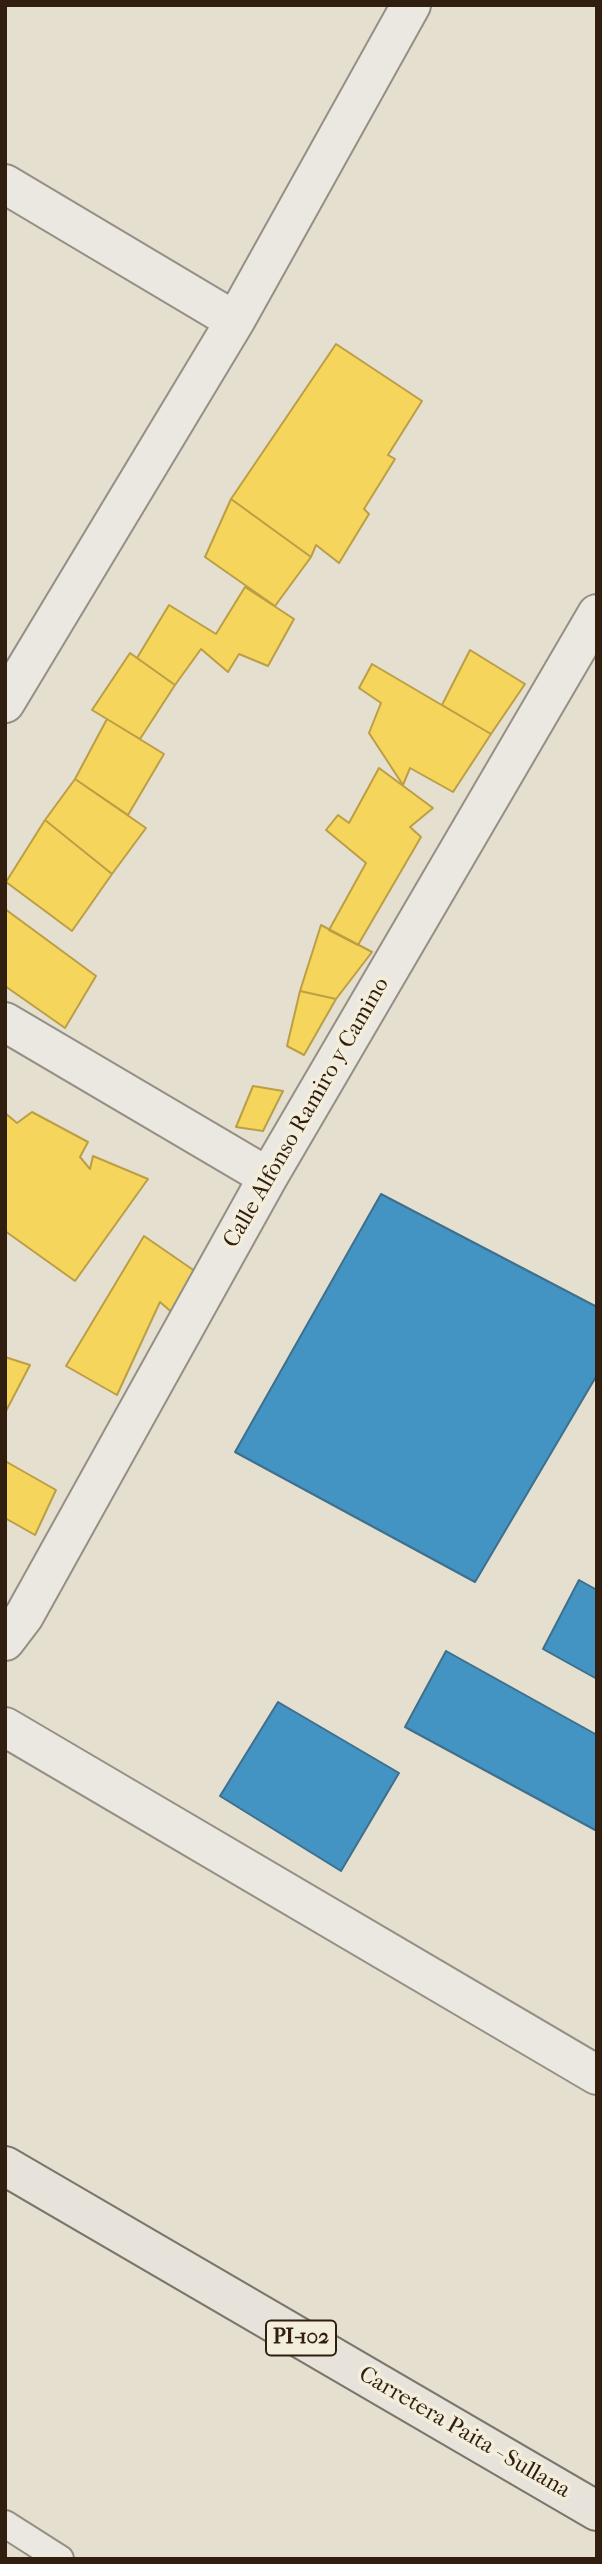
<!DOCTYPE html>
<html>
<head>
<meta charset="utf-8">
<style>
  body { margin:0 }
  #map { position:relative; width:602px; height:2564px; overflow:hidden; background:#e4dfcf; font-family:"IM FELL French Canon",serif }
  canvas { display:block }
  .frame { position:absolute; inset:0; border:7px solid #311e0e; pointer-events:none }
</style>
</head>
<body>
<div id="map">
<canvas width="602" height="2564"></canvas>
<div class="frame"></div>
</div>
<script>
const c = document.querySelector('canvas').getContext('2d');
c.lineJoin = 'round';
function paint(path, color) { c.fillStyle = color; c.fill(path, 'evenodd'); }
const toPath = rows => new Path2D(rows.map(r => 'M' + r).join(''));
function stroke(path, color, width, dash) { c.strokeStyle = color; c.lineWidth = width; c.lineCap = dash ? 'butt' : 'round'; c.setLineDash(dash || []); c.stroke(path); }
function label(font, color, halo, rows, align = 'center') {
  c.font = font + ' "IM FELL French Canon",serif'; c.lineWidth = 7; c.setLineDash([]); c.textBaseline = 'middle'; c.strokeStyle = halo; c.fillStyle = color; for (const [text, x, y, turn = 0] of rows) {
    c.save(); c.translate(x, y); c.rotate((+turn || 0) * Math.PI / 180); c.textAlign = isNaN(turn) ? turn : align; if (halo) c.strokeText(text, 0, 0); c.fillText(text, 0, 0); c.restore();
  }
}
const homes = toPath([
  [336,344,422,401,388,455,395,459,364,509,369,514,339,563,316,545,311,557,231,499,336,344],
  [231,499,311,557,275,606,205,557,231,499],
  [245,587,294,619,268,666,239,654,228,672,201,649,175,685,137,658,169,605,216,634,245,587],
  [470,650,525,684,491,734,442,705,470,650],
  [130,653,175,685,140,739,92,710,130,653],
  [372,664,491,734,453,792,410,768,403,785,369,733,381,703,359,688,372,664],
  [107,719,164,754,128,815,75,779,107,719],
  [379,768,433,808,410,827,421,837,358,945,329,930,366,863,326,830,338,815,349,823,379,768],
  [75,779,146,828,112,874,45,820,75,779],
  [45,820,112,874,72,931,6,882,45,820],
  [5,909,96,976,65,1028,5,986,5,909],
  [321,925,372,952,336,999,300,991,321,925],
  [300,991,336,999,304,1055,287,1046,300,991],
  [253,1086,283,1091,263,1131,236,1127,253,1086],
  [32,1112,88,1142,80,1157,90,1169,93,1156,148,1179,75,1281,5,1231,5,1113,17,1123,32,1112],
  [144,1236,202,1276,185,1324,160,1302,117,1395,66,1366,144,1236],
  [5,1357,30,1365,5,1413,5,1357],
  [5,1461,56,1490,35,1535,5,1518,5,1461]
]);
paint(homes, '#f6d55c');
stroke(homes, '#bb9e45', 2);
const schools = toPath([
  [381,1194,597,1307,597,1375,475,1582,235,1452,381,1194],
  [579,1580,597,1590,597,1679,543,1649,579,1580],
  [446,1651,597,1735,597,1831,405,1727,446,1651],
  [278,1702,399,1773,341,1871,220,1796,278,1702]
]);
paint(schools, '#4393c3');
stroke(schools, '#3e708d', 2);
const service = toPath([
  [5,2524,60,2559]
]);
const minor = toPath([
  [5,184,235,321],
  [5,703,235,321,411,5],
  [5,1022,268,1177],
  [5,1641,24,1616,268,1177,597,614],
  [5,1727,597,2075]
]);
const primary = toPath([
  [5,2166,597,2511]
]);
stroke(service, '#958f85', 30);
stroke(minor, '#958f85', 42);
stroke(primary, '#7c756b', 42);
stroke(service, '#eae8e0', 26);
stroke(minor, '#eae8e0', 38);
stroke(primary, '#e7e3da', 38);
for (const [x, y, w] of [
  [301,2338,70]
]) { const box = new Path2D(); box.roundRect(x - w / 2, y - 17.5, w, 35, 5); c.fillStyle = '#f3eddb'; c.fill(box); stroke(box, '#311e0e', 2); }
label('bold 21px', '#311e0e', null, [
  ["PI-102",301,2338]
]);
label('23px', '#311e0e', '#f3eddb', [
  ["Calle Alfonso Ramiro y Camino",307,1113,-60],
  ["Carretera Paita - Sullana",464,2433,30]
]);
</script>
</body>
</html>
